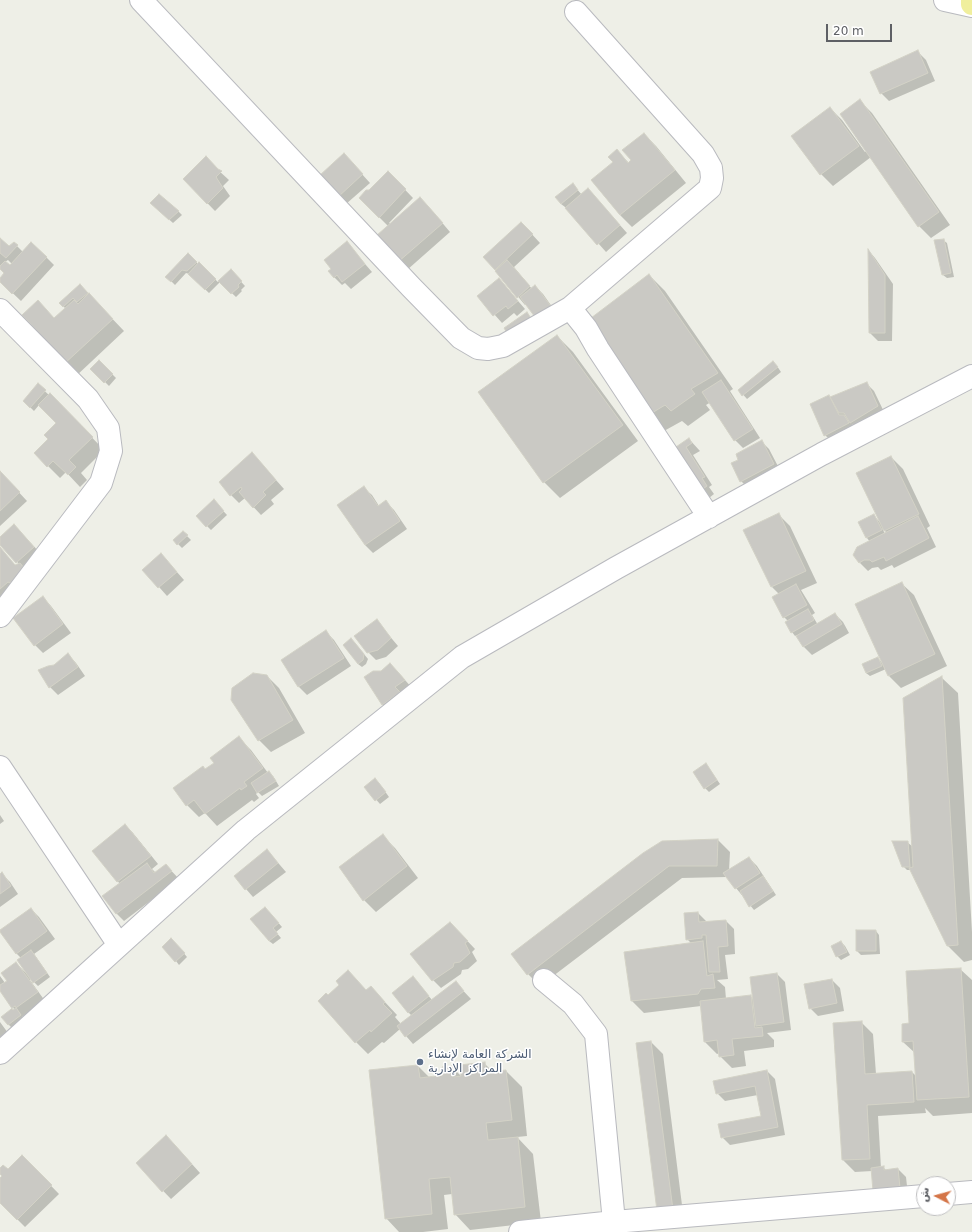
<!DOCTYPE html>
<html>
<head>
<meta charset="utf-8">
<style>
  body { margin:0 }
  #map { position:relative; width:972px; height:1232px; overflow:hidden; background:#eeefe7; font-family:"DejaVu Sans","Noto Sans Arabic",sans-serif }
  canvas { display:block }
  .north { position:absolute; left:916px; top:1176px; width:40px; height:40px; box-sizing:border-box; background:#fff; border:1px solid #bfbfc1; border-radius:50%; rotate:276deg; font-size:11px; font-weight:700; line-height:16px; text-align:center; color:#5e6065 }
  .north::after { content:''; display:block; margin:auto; width:14px; height:18px; background:#d47548; clip-path:polygon(50% 0,100% 100%,50% 72%,0 100%) }
  .scale { position:absolute; left:826px; top:24px; width:66px; height:18px; box-sizing:border-box; border:2px solid #5e6065; border-top:0; padding-left:5px; font-size:12px; line-height:14px; white-space:nowrap; color:#5e6065; -webkit-text-stroke:3px #fff; paint-order:stroke }
</style>
</head>
<body>
<div id="map">
<canvas width="972" height="1232"></canvas>
<div class="north">ش</div>
<div class="scale">20 m</div>
</div>
<script>
const c = document.querySelector('canvas').getContext('2d');
c.lineJoin = 'round';
function paint(path, color) { c.fillStyle = color; c.fill(path, 'evenodd'); }
const toPath = rows => new Path2D(rows.map(r => 'M' + r).join(''));
function stroke(path, color, width, dash) { c.strokeStyle = color; c.lineWidth = width; c.lineCap = dash ? 'butt' : 'round'; c.setLineDash(dash || []); c.stroke(path); }
function label(font, color, halo, rows, align = 'center') {
  c.font = font + ' "DejaVu Sans","Noto Sans Arabic",sans-serif'; c.lineWidth = 3; c.setLineDash([]); c.textBaseline = 'middle'; c.strokeStyle = halo; c.fillStyle = color; for (const [text, x, y, turn = 0] of rows) {
    c.save(); c.translate(x, y); c.rotate((+turn || 0) * Math.PI / 180); c.textAlign = isNaN(turn) ? turn : align; if (halo) c.strokeText(text, 0, 0); c.fillText(text, 0, 0); c.restore();
  }
}
paint(toPath([
  [918,52,926,60,935,81,889,101,881,93],
  [860,101,872,113,950,225,931,238,919,226,871,157,833,186,821,174,830,108,842,120,865,152,867,151],
  [644,134,656,146,686,183,632,227,620,215,592,181,615,163,617,151,629,163,632,160],
  [351,162,370,183,346,204,338,196],
  [218,170,229,180,223,186,230,196,215,211,184,179],
  [388,172,413,198,389,223,391,224,428,206,450,232,407,270,399,262,388,226,360,198,370,191],
  [576,188,582,195,588,189,627,233,606,252,566,207,565,207,561,204],
  [155,207,178,211,182,215,173,223],
  [529,231,540,243,514,267,532,289,535,286,543,294,560,318,526,304,525,305,485,257],
  [0,239,9,247,14,243,23,252,46,257,54,265,21,301,0,281,6,274,0,268],
  [8,260,12,264,10,267,5,262],
  [943,240,947,243,954,277,947,278,943,275],
  [347,243,372,272,351,289,345,283,342,285,334,277,332,269],
  [869,251,875,258,893,284,892,341,878,341,870,333],
  [188,255,218,282,231,271,245,286,241,290,242,291,236,297,220,282,209,293,189,274,186,273,175,285,167,277],
  [649,275,665,291,733,389,730,391,760,438,743,448,735,440,711,402,706,405,710,410,688,426,682,421,664,431,591,323],
  [499,279,525,309,517,316,514,313,502,323,478,296],
  [84,289,124,331,75,377,63,365,55,319,66,309,60,303],
  [557,336,573,352,638,441,560,498,544,482],
  [99,361,116,378,109,386,92,369],
  [777,366,781,372,747,399,739,390],
  [866,383,874,391,885,414,858,430,852,424,856,432,833,443,825,435,830,398],
  [38,385,49,395,50,394,104,450,81,473,87,480,80,487,66,472,60,478,35,453,49,439,57,423,39,405,34,411,24,401],
  [689,439,700,451,693,455,712,485,709,487,714,494,709,498,674,449],
  [761,441,769,449,781,472,749,489,741,481,740,460],
  [891,457,903,469,930,526,927,528,936,547,894,568,892,565,881,570,878,567,872,568,868,571,860,563,870,542,867,538,859,523,873,515,880,522],
  [882,528,887,533,885,534],
  [260,462,284,489,271,500,274,504,261,515,245,498,239,503,231,495],
  [0,472,27,501,0,526],
  [364,488,372,495,379,506,386,502,394,510,407,529,373,553,365,545],
  [214,501,227,515,211,530,197,516],
  [778,514,790,526,817,583,801,590,815,613,812,615,818,625,835,614,843,622,849,633,812,655,804,647,797,635,795,636,792,632,788,621,784,617,779,594,772,587],
  [14,525,42,555,0,612,0,549,16,566,19,564,0,543,0,538],
  [183,532,191,540,182,548,174,540],
  [169,563,184,580,167,596,144,570],
  [901,583,914,595,947,666,901,688,889,676,886,669,870,676,866,673,878,658,883,664],
  [43,598,51,606,71,633,43,653,35,645],
  [377,621,398,646,386,657,376,660,368,652],
  [326,632,334,640,351,666,307,695,299,687,282,660],
  [355,643,368,659,366,664,362,667,358,664],
  [68,655,76,663,85,676,58,695,50,687,54,666],
  [398,672,412,688,390,712,382,704],
  [267,676,279,688,305,733,271,752,259,740],
  [942,678,958,693,972,932,972,960,964,962,948,946,911,870,907,870,903,866,907,842,913,847,904,699],
  [239,738,251,750,268,773,273,776,279,786,262,796,258,792,256,794,259,798,254,802,252,800,217,826,205,813,199,817,187,805,206,770,215,763],
  [706,764,720,784,709,792,705,788],
  [379,783,389,797,380,804,365,787],
  [0,815,4,821,0,824],
  [125,825,133,833,158,864,152,869,156,873,166,865,179,879,124,921,116,913,120,884,93,851],
  [383,836,395,848,418,878,376,912,364,900,340,867],
  [718,840,730,852,729,871,749,858,757,866,776,895,754,910,727,877,682,878,540,986,528,974,513,954,644,854],
  [267,850,286,872,253,897,246,889],
  [2,874,10,882,18,894,0,907,0,875],
  [31,909,39,917,55,939,34,954,50,977,38,986,31,979,30,980,45,1001,22,1017,24,1019,12,1028,8,1024,14,1009,2,991,0,992,0,976,5,983,8,981,16,963,27,974,21,958,16,953],
  [269,912,282,927,276,932,281,938,273,944,269,941],
  [698,913,706,921,706,922,726,921,734,929,735,954,725,955,728,979,717,980,725,987,726,999,750,996,754,1000,777,974,785,982,791,1030,767,1033,774,1040,774,1047,744,1051,746,1066,732,1068,720,1056,720,1053,717,1054,705,1042,701,1006,644,1013,632,1001,692,944,687,939],
  [458,931,475,949,472,952,477,961,468,969,462,970,461,974,441,988,433,980],
  [876,931,879,935,880,954,861,955,857,951],
  [841,942,845,946,850,955,841,960,837,956],
  [175,943,187,957,179,965,176,961],
  [960,969,972,980,972,1113,933,1116,925,1108,926,1113,878,1116,881,1168,883,1167,886,1170,898,1169,906,1177,908,1195,872,1171,855,1172,843,1160,861,1022,873,1034,876,1074,912,1072,916,1076,915,1053,903,1042],
  [413,977,432,1000,455,982,471,999,413,1044,400,1029,384,1043,382,1042,368,1054,356,1042,328,997,366,991,371,987,397,1015,395,1017,401,1024,412,1016,408,1012],
  [832,980,840,988,844,1011,818,1016,810,1008],
  [0,1022,8,1033,0,1039],
  [651,1042,663,1054,684,1221,670,1223],
  [485,1064,493,1072,506,1071,522,1087,527,1136,517,1137,533,1154,541,1222,470,1230,455,1214,452,1194,444,1195,448,1229,423,1232,399,1232,386,1218,418,1066,430,1078,444,1076,452,1067,462,1077],
  [767,1071,775,1079,785,1135,730,1145,722,1137,762,1117,758,1095,725,1101,717,1093],
  [174,1144,200,1173,171,1199,137,1164],
  [22,1156,59,1194,25,1227,0,1202,0,1179,3,1176,0,1173,0,1170,8,1171]
]), '#0003');
const building = toPath([
  [918,50,928,73,880,94,870,72,918,50],
  [860,99,939,212,918,227,840,114,860,99],
  [830,107,859,146,820,175,791,136,830,107],
  [644,133,675,170,620,215,591,180,613,162,608,157,617,149,628,163,631,160,622,150,644,133],
  [344,153,363,174,338,197,319,176,344,153],
  [206,156,218,169,222,171,216,177,223,188,207,204,183,179,206,156],
  [388,171,406,189,379,218,359,198,366,190,369,190,388,171],
  [573,183,578,190,561,204,555,197,573,183],
  [588,188,620,225,597,245,565,208,588,188],
  [159,194,179,211,169,220,150,203,159,194],
  [420,197,443,223,398,262,376,236,420,197],
  [521,222,533,234,495,270,483,257,521,222],
  [0,238,9,246,14,242,18,245,6,258,0,253,0,238],
  [944,239,951,273,942,275,934,240,944,239],
  [347,241,365,264,342,282,337,275,334,278,328,271,331,269,324,260,347,241],
  [31,242,47,257,12,294,0,282,0,278,4,273,0,269,0,266,5,261,10,265,31,242],
  [868,249,885,275,885,333,869,333,868,249],
  [188,253,197,262,187,271,182,270,171,282,165,277,188,253],
  [507,260,530,286,517,298,495,271,507,260],
  [199,262,216,279,205,290,188,274,199,262],
  [231,269,242,281,238,285,239,287,231,294,218,281,231,269],
  [649,274,718,373,691,389,695,394,671,411,665,405,647,416,591,318,649,274],
  [499,278,518,301,508,309,506,306,493,316,477,296,499,278],
  [80,284,88,293,77,302,73,298,63,307,59,303,80,284],
  [535,285,553,309,538,321,520,297,535,285],
  [89,293,113,319,63,365,36,336,39,333,22,315,38,300,54,318,74,300,78,304,89,293],
  [527,312,532,320,509,336,504,328,527,312],
  [557,335,623,425,543,483,478,392,557,335],
  [99,360,113,374,104,383,90,369,99,360],
  [773,361,778,367,742,396,738,390,773,361],
  [721,380,753,429,734,441,702,392,721,380],
  [867,382,878,406,850,423,844,413,839,413,830,397,867,382],
  [38,383,46,390,30,408,23,401,38,383],
  [50,393,93,437,69,460,76,467,68,475,53,461,47,467,34,453,48,439,44,435,56,423,38,405,50,393],
  [829,395,839,415,844,415,849,423,824,436,810,404,829,395],
  [689,438,692,443,686,447,705,477,702,478,707,486,700,491,673,449,689,438],
  [762,440,774,464,740,482,731,463,738,460,736,454,762,440],
  [252,452,276,480,263,492,266,495,253,508,239,492,242,489,241,487,230,496,219,482,252,452],
  [891,456,919,514,884,531,856,473,891,456],
  [0,471,20,492,0,511,0,471],
  [364,486,378,506,386,500,400,521,365,545,337,505,364,486],
  [214,499,224,511,206,527,196,516,214,499],
  [779,513,806,571,771,587,743,530,779,513],
  [874,514,882,530,866,538,858,522,874,514],
  [918,516,929,538,886,561,884,557,872,562,870,560,864,560,859,563,853,555,857,547,918,516],
  [14,524,34,547,16,563,0,545,0,537,14,524],
  [183,531,188,535,177,545,173,540,183,531],
  [0,547,15,565,20,563,25,569,10,583,8,582,0,589,0,547],
  [161,553,177,572,158,588,142,570,161,553],
  [902,582,935,654,888,676,855,604,902,582],
  [796,584,807,605,783,618,772,597,796,584],
  [43,596,63,624,34,646,13,618,43,596],
  [808,609,814,620,791,633,785,622,808,609],
  [835,613,842,624,803,647,796,636,835,613],
  [377,619,391,638,378,650,367,653,354,636,377,619],
  [326,630,344,658,298,687,281,660,326,630],
  [351,638,364,654,363,660,358,664,343,645,351,638],
  [68,653,78,667,49,688,38,670,48,666,54,665,68,653],
  [878,657,882,666,866,673,862,664,878,657],
  [390,663,405,680,395,687,400,692,382,705,364,677,373,671,381,671,390,663],
  [253,673,267,675,293,720,258,741,231,700,232,688,253,673],
  [942,676,958,945,947,946,909,868,913,867,903,698,942,676],
  [239,736,263,768,244,782,247,786,241,790,240,788,205,814,194,800,186,806,173,788,203,766,205,769,214,763,210,758,239,736],
  [706,763,717,780,704,789,693,772,706,763],
  [269,771,276,781,257,793,251,783,269,771],
  [375,778,386,792,375,801,364,787,375,778],
  [125,824,151,856,117,882,92,851,125,824],
  [383,834,407,866,363,901,339,867,383,834],
  [718,839,717,866,669,866,527,975,511,954,643,853,662,841,718,839],
  [892,841,908,841,910,867,902,867,892,841],
  [267,849,278,863,245,890,234,876,267,849],
  [749,857,760,873,735,889,723,873,749,857],
  [147,863,154,873,166,864,172,871,116,914,102,896,147,863],
  [2,872,11,886,0,894,0,874,2,872],
  [763,876,773,891,749,907,740,891,763,876],
  [265,907,279,923,273,928,278,934,269,941,250,919,265,907],
  [31,908,47,931,16,954,0,932,0,930,31,908],
  [698,912,699,922,726,920,728,946,718,947,720,972,709,972,706,935,702,935,702,938,686,940,684,913,698,912],
  [450,922,468,941,465,943,470,953,460,962,454,963,453,967,432,981,410,954,450,922],
  [856,930,876,930,876,951,856,951,856,930],
  [171,938,185,953,175,962,162,947,171,938],
  [703,941,707,976,713,974,715,988,701,989,698,994,631,1001,624,952,703,941],
  [841,941,847,952,836,957,831,946,841,941],
  [31,950,47,973,33,983,17,960,31,950],
  [16,962,38,992,13,1010,0,991,0,985,7,981,1,973,16,962],
  [961,968,969,1097,917,1100,913,1041,902,1042,902,1024,909,1023,906,971,961,968],
  [348,970,366,990,371,986,385,1002,383,1004,392,1013,371,1032,370,1030,355,1043,318,1001,326,993,328,995,339,985,336,981,348,970],
  [777,973,784,1022,756,1026,750,977,777,973],
  [413,976,429,996,408,1013,392,993,413,976],
  [832,979,837,1003,809,1009,804,984,832,979],
  [456,981,464,991,405,1037,397,1026,456,981],
  [751,995,755,1028,762,1027,763,1036,732,1039,734,1055,719,1057,717,1040,704,1042,700,1001,751,995],
  [15,1006,21,1015,8,1025,1,1017,15,1006],
  [862,1021,865,1074,912,1071,914,1102,867,1105,870,1159,842,1160,833,1023,862,1021],
  [651,1041,673,1210,657,1211,636,1043,651,1041],
  [485,1062,486,1072,506,1070,512,1120,486,1123,488,1140,518,1137,525,1207,454,1215,450,1177,429,1179,432,1214,385,1219,369,1070,418,1065,420,1078,443,1075,442,1067,452,1066,454,1077,461,1076,460,1065,485,1062],
  [767,1070,778,1127,721,1138,718,1124,761,1116,755,1086,716,1094,713,1081,767,1070],
  [166,1135,192,1164,162,1192,136,1163,166,1135],
  [22,1155,52,1185,17,1220,0,1203,0,1178,2,1176,0,1174,0,1168,3,1165,8,1169,22,1155],
  [884,1166,884,1170,898,1168,900,1188,873,1191,871,1168,884,1166]
]);
paint(building, '#cac9c4');
stroke(building, '#d3d2c6', 1);
const minor = toPath([
  [141,0,411,287,461,338,478,348,488,349,503,346,570,308,586,328,598,349,709,517],
  [945,0,972,6],
  [570,308,710,188,712,178,711,168,703,154,576,12],
  [0,310,88,399,108,428,111,451,101,483,0,616],
  [0,767,119,945],
  [544,980,573,1004,596,1034,614,1222],
  [0,1053,246,830,462,657,616,568,822,454,972,376],
  [948,1194,972,1192],
  [520,1232,614,1222,924,1196]
]);
const highway = toPath([
  [972,0,972,4]
]);
stroke(minor, '#b9babf', 24);
stroke(highway, '#d9cc1d', 24);
stroke(minor, '#fff', 22);
stroke(highway, '#f0ef9d', 22);
for (const [x, y, r, color] of [
  [420,1062,4,"#5c6f8a"]
]) { const dot = new Path2D(); dot.arc(x, y, r, 0, 2 * Math.PI); c.fillStyle = color; c.fill(dot); stroke(dot, '#fff', 1.5); }
label('12px', '#4e5e75', '#fff', [
  ["الشركة العامة لإنشاء",428,1055],
  ["المراكز الإدارية",428,1069]
], 'left');
</script>
</body>
</html>
